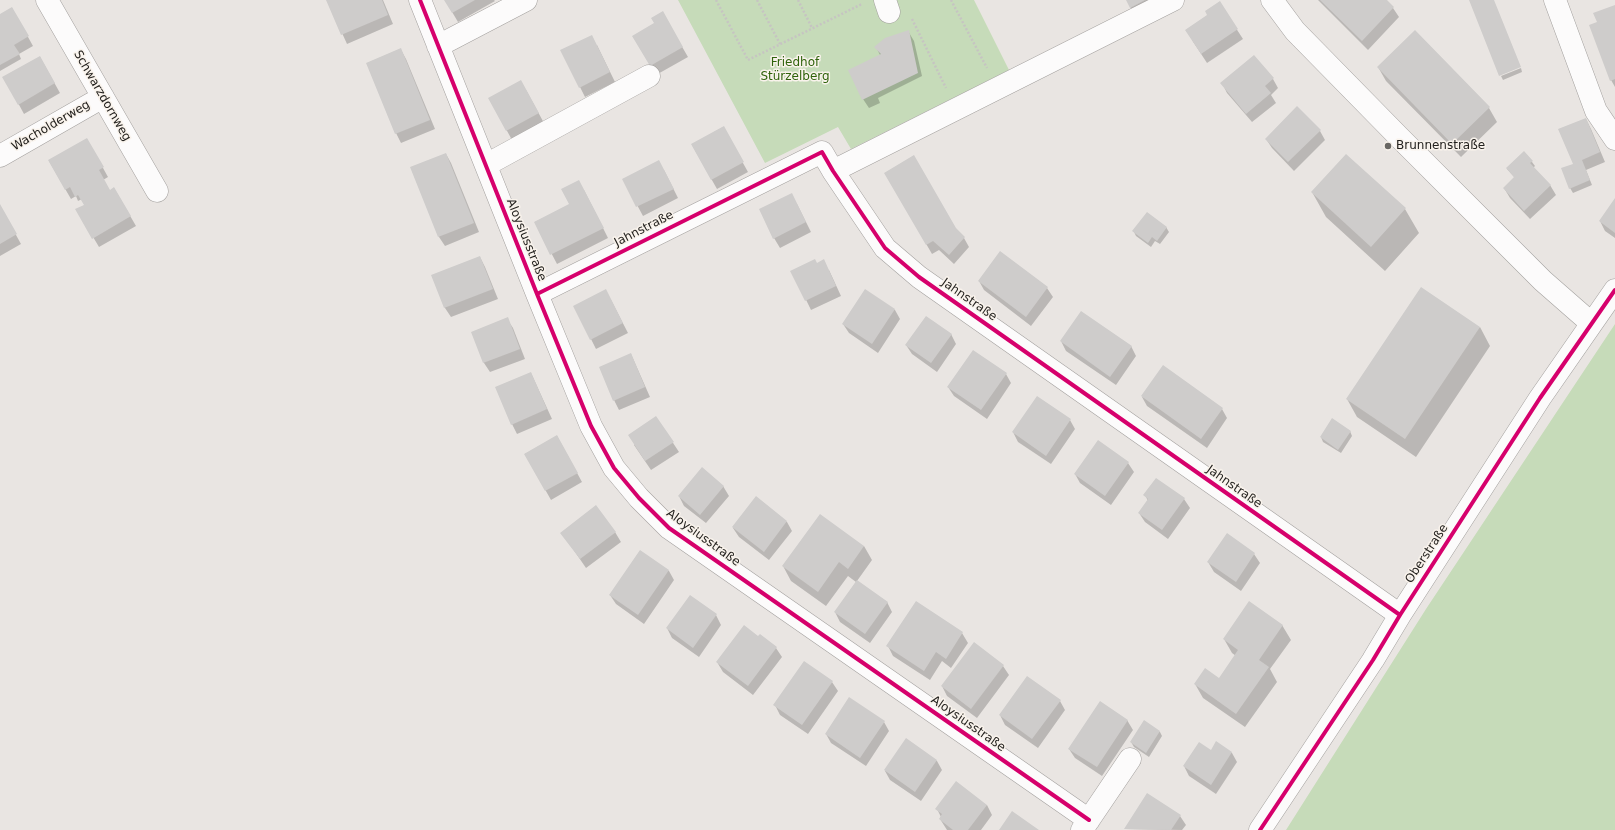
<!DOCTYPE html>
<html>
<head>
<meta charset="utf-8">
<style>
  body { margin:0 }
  canvas { display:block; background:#e9e5e2 }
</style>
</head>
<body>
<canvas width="1615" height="830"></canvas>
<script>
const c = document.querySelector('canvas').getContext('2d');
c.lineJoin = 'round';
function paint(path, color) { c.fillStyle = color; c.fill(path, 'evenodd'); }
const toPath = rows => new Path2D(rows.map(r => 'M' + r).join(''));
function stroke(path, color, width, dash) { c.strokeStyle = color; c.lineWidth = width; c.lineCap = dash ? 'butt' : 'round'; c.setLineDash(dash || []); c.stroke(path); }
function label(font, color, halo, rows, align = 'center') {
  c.font = font + ' "DejaVu Sans",sans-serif'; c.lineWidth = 3; c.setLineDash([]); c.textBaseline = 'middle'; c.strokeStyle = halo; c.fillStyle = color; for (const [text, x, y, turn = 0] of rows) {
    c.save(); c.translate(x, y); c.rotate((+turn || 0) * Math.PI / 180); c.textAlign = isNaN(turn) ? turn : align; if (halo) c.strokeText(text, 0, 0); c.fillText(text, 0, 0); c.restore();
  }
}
paint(toPath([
  [678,0,974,0,1009,70,851,149,838,127,765,163],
  [1615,324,1615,830,1286,830,1426,609]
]), '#c6dbb9');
paint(toPath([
  [327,0,383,0,393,24,347,44],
  [445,0,494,0,495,1,458,22],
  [1127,0,1156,0,1133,12],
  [1318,0,1385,0,1393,8,1399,17,1368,50],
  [1219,2,1243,39,1207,63,1192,40],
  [1615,6,1615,87,1611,80],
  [12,8,33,46,19,54,21,59,0,71,0,15],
  [662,12,688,57,656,75,634,36,655,24],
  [908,31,914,41,922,76,878,98,880,103,869,108,863,99,880,55,876,47],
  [1415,31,1489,108,1497,122,1461,157,1386,81,1378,67],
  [597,45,615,82,585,97,580,87],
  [401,50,406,59,435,129,401,143,396,133],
  [40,57,60,93,24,114,4,77],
  [1521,68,1522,72,1503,80,1501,76],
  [1273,79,1278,88,1271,95,1276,103,1252,122,1227,93,1222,83],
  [526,90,544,123,512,140,489,98],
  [1586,119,1591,129,1605,162,1586,170,1592,185,1573,193,1570,188,1574,164],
  [723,127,748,172,717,189,692,145],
  [1320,131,1325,140,1294,171,1272,148,1266,139],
  [87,139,108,177,103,180,110,191,114,188,136,226,99,247,77,210,85,205,82,199,78,201,76,196,71,199,49,161],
  [1524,153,1532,162,1535,166,1533,168,1550,185,1556,195,1530,219,1510,198,1504,188,1515,178,1507,169],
  [446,154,451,163,479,232,445,246,439,237,411,168],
  [664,170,678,198,643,216,623,179],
  [885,173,955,229,964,238,969,247,954,264,939,250,932,254],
  [584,190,608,238,557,264,535,222,570,205],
  [1312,192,1405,209,1419,233,1385,271,1326,217],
  [1615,200,1615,238,1605,231,1600,221],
  [797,204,811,232,780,248,774,238],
  [0,206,21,244,0,256],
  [1166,227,1169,232,1160,244,1155,241,1151,247,1136,236,1134,232],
  [1000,253,1047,288,1053,297,1031,326,984,290,979,281],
  [480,257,485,267,498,299,451,317,445,308,433,275],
  [817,264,829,270,841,296,811,310,792,271],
  [865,291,895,310,900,319,878,353,849,333,843,324],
  [611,300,628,333,596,349,591,339],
  [507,319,513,328,525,359,490,372,484,363,473,332],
  [1480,327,1490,346,1416,457,1357,417,1347,399],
  [951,334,956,344,937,372,912,354,906,345],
  [1061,341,1131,346,1136,356,1116,385,1066,351],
  [631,354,650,397,619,410,614,400],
  [531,373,552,419,517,434,512,424],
  [1006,374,1011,383,987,419,954,396,948,387],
  [1142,397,1222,409,1227,418,1207,448,1147,406],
  [656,417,679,452,651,470,634,445],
  [1070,420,1075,429,1051,464,1018,442,1013,432],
  [1350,431,1352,436,1341,453,1323,442,1321,437],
  [557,436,582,482,551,500,525,454],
  [1128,463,1134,472,1111,505,1080,483,1075,474],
  [723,486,729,496,706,523,684,506,679,496],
  [1145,495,1184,499,1190,508,1168,539,1145,522,1139,513,1148,501],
  [756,498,787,522,792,531,769,560,739,537,733,528],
  [615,532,621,542,586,568,562,533],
  [864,546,872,560,857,581,887,602,892,612,870,643,840,622,835,612,856,582,848,576,826,606,791,581,783,566],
  [640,551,669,571,674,580,644,624,616,604,610,595],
  [1254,554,1260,563,1241,591,1214,572,1208,562],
  [716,615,721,625,699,657,672,638,667,628],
  [1282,625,1291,640,1270,669,1277,682,1245,727,1203,698,1195,684,1219,679,1236,656,1232,653,1224,639],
  [962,633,968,643,951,668,942,661,930,680,893,656,888,646],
  [758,637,776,648,782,657,753,695,723,672,717,662],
  [974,644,1003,666,1009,675,977,718,947,696,942,686],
  [832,682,838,691,808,734,780,715,775,705],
  [1060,701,1065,710,1038,748,1005,725,1000,715],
  [1127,720,1133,730,1102,776,1075,758,1069,749],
  [884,722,889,731,866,766,831,743,826,734],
  [1145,722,1160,732,1162,736,1149,757,1134,747,1131,742],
  [906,740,937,761,942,770,921,801,890,780,885,771],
  [1217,743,1232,753,1237,762,1216,794,1189,776,1184,766,1211,751],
  [987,805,992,815,981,830,947,830,940,819,941,817,937,809],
  [1180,816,1186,825,1182,830,1125,829]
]), '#0003');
paint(toPath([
  [326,0,382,0,388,15,341,35],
  [444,0,475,0,452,13],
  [1126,0,1145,0,1130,8],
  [1320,0,1387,0,1394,7,1362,41],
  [1469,0,1494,0,1521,67,1499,76],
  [1220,1,1238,29,1201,54,1185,30,1207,15,1205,11],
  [1615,5,1615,79,1610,81,1589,25,1597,22,1593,13],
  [12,7,29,36,14,45,20,54,0,65,0,14],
  [663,11,683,47,650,66,632,36,654,23,651,18],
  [909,30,918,73,862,100,848,70,881,54,874,47,885,38],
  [1415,30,1490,107,1452,144,1377,67],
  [592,35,610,72,579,88,560,50],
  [401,48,430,120,395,134,366,63],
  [1254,55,1274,78,1265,86,1271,93,1246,114,1220,83],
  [40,56,55,83,18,105,2,77],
  [521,80,539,113,506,131,488,98],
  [1297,106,1321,130,1288,162,1265,139],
  [1586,118,1600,152,1582,160,1590,180,1569,189,1561,168,1573,164,1558,129],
  [724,126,744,162,711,180,691,144],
  [87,138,104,167,99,170,110,190,114,187,131,216,92,239,75,209,84,205,78,195,75,197,70,187,65,190,48,160],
  [1524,151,1533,161,1530,163,1551,185,1524,211,1503,188,1514,177,1506,168],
  [446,153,474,223,438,237,410,167],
  [1346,154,1406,208,1371,247,1311,192],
  [914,155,956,228,965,237,949,255,933,241,926,245,884,173],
  [659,160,674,189,636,207,622,179],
  [579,180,604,228,550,255,534,222,569,204,561,189],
  [792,193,806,222,773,239,759,209],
  [1615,198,1615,233,1599,221],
  [0,204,17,234,0,244],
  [1147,212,1167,227,1157,241,1152,237,1148,243,1132,231],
  [1000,251,1048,287,1026,317,978,281],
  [480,256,493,289,444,308,431,275],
  [815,259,817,263,824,259,836,286,805,301,790,271],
  [1421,287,1480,327,1405,439,1346,399],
  [606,289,623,323,590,340,573,306],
  [865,289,895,309,872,344,842,324],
  [1081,311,1132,346,1110,377,1060,341],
  [926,316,952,334,931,363,905,345],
  [508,317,520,349,483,363,471,332],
  [973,350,1007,373,981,410,947,387],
  [631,353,645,387,613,401,599,367],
  [1163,365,1223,408,1201,439,1141,396],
  [531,372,547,409,511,425,495,387],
  [1037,396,1071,419,1046,456,1012,432],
  [656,416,674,442,645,461,628,435],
  [1332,418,1351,431,1338,450,1320,437],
  [557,435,578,473,545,491,524,454],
  [1098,440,1129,462,1105,496,1074,474],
  [702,467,724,486,700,515,678,496],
  [1156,478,1185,498,1162,530,1138,513,1148,499,1143,495],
  [756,496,787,521,764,552,732,527],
  [596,505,616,532,580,559,560,533],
  [820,514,864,546,848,569,839,562,818,592,782,566],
  [1227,533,1255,553,1236,582,1207,562],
  [640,550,669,570,638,615,609,595],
  [857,580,888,602,865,634,834,612],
  [690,595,717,614,693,648,666,628],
  [916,601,963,632,946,659,936,652,924,671,886,646],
  [1249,601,1283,625,1259,660,1269,667,1236,714,1194,684,1205,668,1219,678,1238,650,1223,639],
  [744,625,758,636,760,634,777,647,748,686,716,662],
  [974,642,1004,665,971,709,941,686],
  [804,661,833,681,802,725,773,705],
  [1027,676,1061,700,1032,739,999,715],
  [849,697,885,721,860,758,825,734],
  [1100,701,1128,720,1097,767,1068,749],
  [1144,720,1160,731,1146,753,1130,742],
  [906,738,937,760,915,792,884,770],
  [1216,741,1232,752,1211,785,1183,766,1199,742,1211,750],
  [956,781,987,805,968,830,953,830,939,819,942,814,935,809],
  [1147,793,1181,815,1171,830,1124,829],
  [1012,811,1039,830,999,830]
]), '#cecccb');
const minor = toPath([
  [47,0,157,191],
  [420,0,537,294,591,426,614,468,639,498,669,528,1089,820],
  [885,0,889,12],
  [1272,0,1295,31,1399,137,1543,281,1591,323],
  [1555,0,1596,111,1615,139],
  [438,46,526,0],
  [0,156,103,97],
  [486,165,649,76],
  [833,171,1173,0],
  [537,294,822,152,833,171,885,248,919,277,1400,615],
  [1082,830,1130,759],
  [1260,830,1373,660,1400,615,1540,398,1615,290]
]);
stroke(minor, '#a3a09e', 23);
stroke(toPath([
  [716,0,748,60,862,4],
  [757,0,780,44],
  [798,0,812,28],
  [951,0,987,68],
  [912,19,946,88]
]), '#c6c4c2', 2.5, [2, 2]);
stroke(minor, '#fcfbfb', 22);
stroke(toPath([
  [420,0,537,294,591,426,614,468,639,498,669,528,1089,820],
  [537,294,822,152,833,171,885,248,919,277,1400,615],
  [1260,830,1373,660,1400,615,1540,398,1615,290]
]), '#d6006c', 4);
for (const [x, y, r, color] of [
  [1388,146,4,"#686663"]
]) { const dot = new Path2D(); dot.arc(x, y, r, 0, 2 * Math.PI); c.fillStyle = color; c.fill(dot); stroke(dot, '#f9f3ec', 1.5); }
label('12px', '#2f630b', '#f9f3ec', [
  ["Friedhof",795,63],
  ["Stürzelberg",795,77]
]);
label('12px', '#23211e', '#f9f3ec', [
  ["Schwarzdornweg",102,96,60],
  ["Wacholderweg",51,126,-30],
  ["Jahnstraße",644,229,-27],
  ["Aloysiusstraße",526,240,68],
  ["Jahnstraße",969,300,35],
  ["Jahnstraße",1234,487,35],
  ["Aloysiusstraße",703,538,36],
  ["Oberstraße",1427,554,-57],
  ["Aloysiusstraße",968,724,35]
]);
label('12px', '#23211e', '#f9f3ec', [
  ["Brunnenstraße",1396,146]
], 'left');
</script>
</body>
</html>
